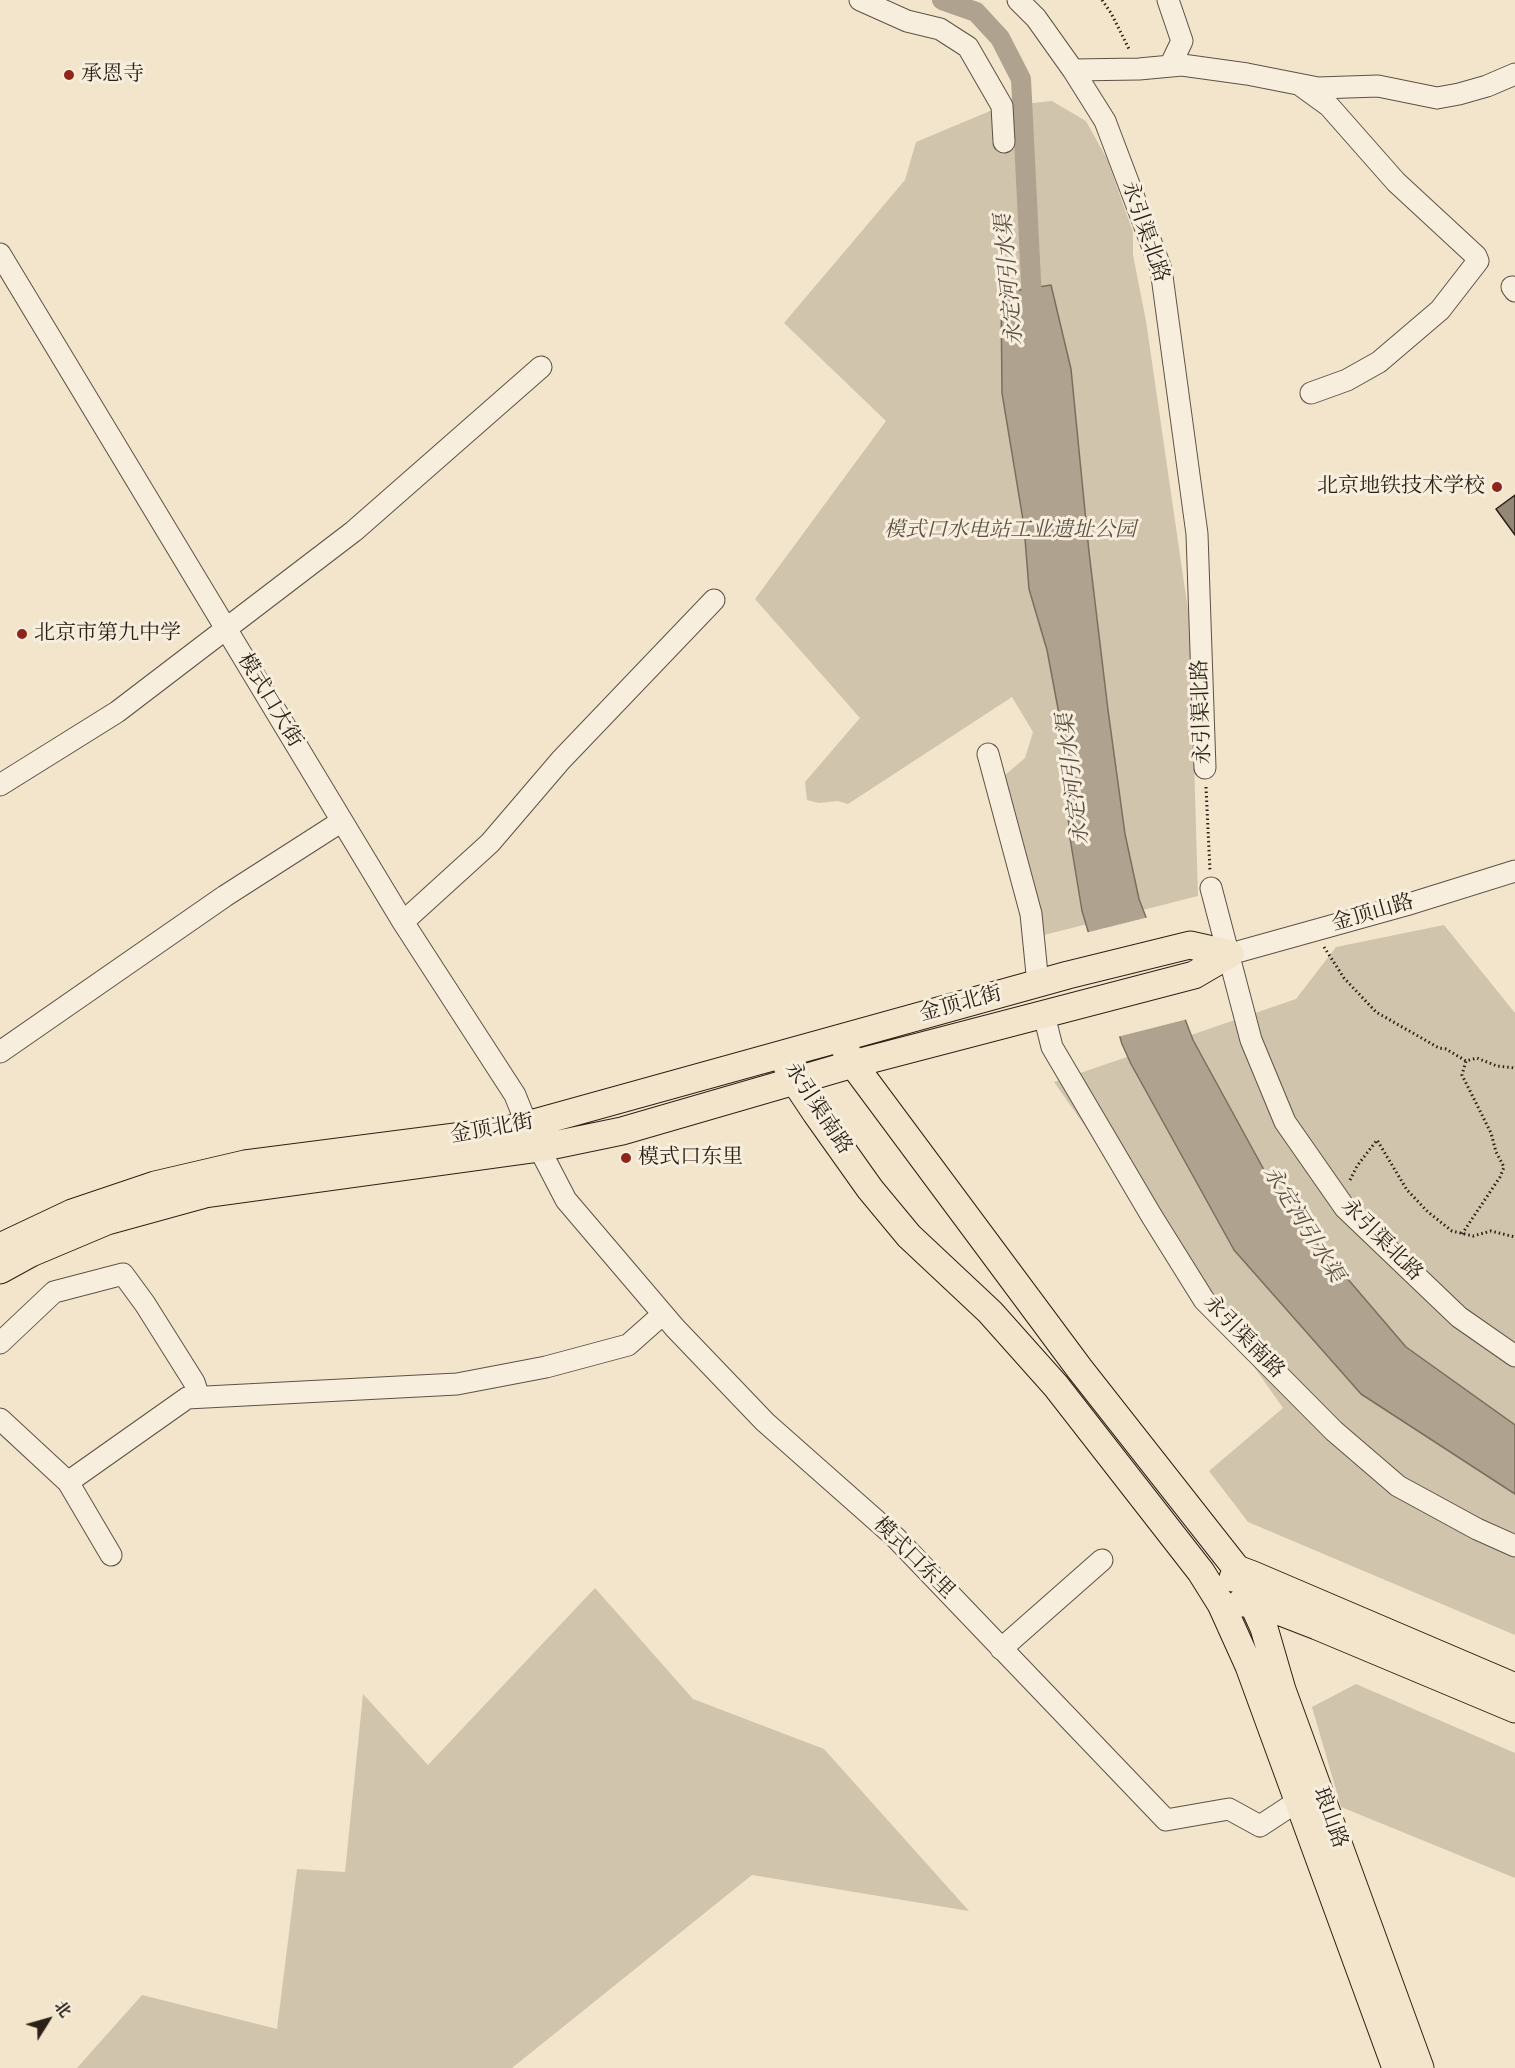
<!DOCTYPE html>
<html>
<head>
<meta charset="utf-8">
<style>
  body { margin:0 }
  #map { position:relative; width:1515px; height:2068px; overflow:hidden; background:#f2e5cc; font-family:"IM FELL Double Pica","Noto Serif SC",serif }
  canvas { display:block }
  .north { position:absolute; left:18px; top:1990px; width:60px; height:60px; -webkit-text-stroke:4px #f7eede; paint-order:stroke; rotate:53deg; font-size:16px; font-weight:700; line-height:24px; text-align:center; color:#2c2116 }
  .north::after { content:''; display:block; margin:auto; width:21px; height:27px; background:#2c2116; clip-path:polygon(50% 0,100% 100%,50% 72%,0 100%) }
</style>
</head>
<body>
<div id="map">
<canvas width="1515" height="2068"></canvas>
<div class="north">北</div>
</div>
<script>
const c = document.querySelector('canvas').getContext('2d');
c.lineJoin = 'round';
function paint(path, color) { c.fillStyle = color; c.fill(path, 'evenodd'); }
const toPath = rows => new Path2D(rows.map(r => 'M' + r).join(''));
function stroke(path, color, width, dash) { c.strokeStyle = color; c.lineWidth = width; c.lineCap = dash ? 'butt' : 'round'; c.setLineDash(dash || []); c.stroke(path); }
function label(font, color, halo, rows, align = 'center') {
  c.font = font + ' "IM FELL Double Pica","Noto Serif SC",serif'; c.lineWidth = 6; c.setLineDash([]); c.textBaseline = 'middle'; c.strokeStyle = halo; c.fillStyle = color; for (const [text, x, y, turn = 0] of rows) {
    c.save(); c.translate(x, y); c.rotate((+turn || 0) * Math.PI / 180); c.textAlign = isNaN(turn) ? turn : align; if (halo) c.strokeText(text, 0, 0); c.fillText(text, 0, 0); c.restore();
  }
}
paint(toPath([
  [1052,101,1086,121,1107,159,1133,232,1133,255,1146,321,1190,624,1198,896,1040,936,1004,776,1025,758,1033,732,1012,697,848,804,838,801,819,803,807,800,805,782,860,718,755,599,886,421,784,323,905,180,916,142,1002,106],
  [1444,925,1515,1013,1515,1635,1248,1522,1209,1471,1283,1408,1054,1082,1296,999,1336,947],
  [595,1588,693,1699,824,1749,969,1911,752,1875,512,2068,77,2068,142,1995,277,2029,297,1869,345,1872,363,1694,428,1765],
  [1356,1684,1515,1753,1515,1878,1341,1807,1312,1707]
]), '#d0c4ad');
const water = toPath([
  [1051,285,1071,369,1089,552,1108,710,1125,834,1139,899,1193,1040,1281,1201,1406,1347,1515,1425,1515,1494,1361,1394,1234,1250,1131,1064,1122,1044,1082,911,1070,838,1059,714,1047,650,1029,589,1024,526,1002,393,1001,293,1051,285]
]);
paint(water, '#afa28e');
stroke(water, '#7b6e5e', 1.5);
paint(toPath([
  [1149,917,1188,1019,1117,1037,1085,933]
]), '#f2e5cc');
stroke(toPath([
  [942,0,976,12,1000,38,1021,79,1032,301,1035,315]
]), '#afa28e', 20);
const building = toPath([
  [1515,495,1515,535,1496,509,1515,495]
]);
paint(building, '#938775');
stroke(building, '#2c2116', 1.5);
const minor = toPath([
  [860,0,907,21,940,29,968,47,1002,106,1004,142],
  [1018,0,1036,18,1073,70,1105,121,1161,269,1197,534,1205,768],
  [1168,0,1182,41,1170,66],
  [1073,70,1139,69,1182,65,1247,74,1318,88,1378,86,1437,98,1459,94,1487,86,1515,74],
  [1300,85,1329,106,1396,182,1476,256,1478,261,1440,310,1379,362,1347,380,1311,393],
  [0,254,403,922,515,1095,527,1125,566,1200,675,1328,765,1422,895,1537,1166,1820,1229,1809,1260,1826,1298,1801],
  [1512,287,1515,291],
  [988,754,1031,914,1038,984],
  [0,785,117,712,354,531,541,367],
  [1211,888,1251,1040,1285,1122,1345,1208,1459,1317,1515,1356],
  [403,922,490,843,561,760,714,600],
  [1230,954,1406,905,1515,871],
  [1044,1015,1052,1047,1151,1215,1204,1300,1334,1431,1398,1486,1477,1529,1515,1546],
  [0,1052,225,896,342,821],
  [0,1343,54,1292,123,1274,145,1304,194,1382,199,1397],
  [0,1419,68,1482],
  [111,1555,68,1482,187,1398,457,1384,546,1367,628,1345,663,1314],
  [1001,1649,1102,1560]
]);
const major = toPath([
  [846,1051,853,1064,1079,1368,1237,1569,1264,1628,1282,1690,1420,2068],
  [787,1066,794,1080,816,1113,870,1189,909,1236,990,1312,1056,1386,1201,1572,1221,1604,1249,1666,1396,2068],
  [0,1247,72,1213,155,1185,245,1164,502,1131,527,1125,1068,975,1190,945,1230,954],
  [0,1270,31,1253,107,1221,205,1194,540,1148,622,1131,853,1064,1194,975,1230,954],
  [1233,1578,1237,1569,1253,1575,1515,1687],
  [1240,1603,1253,1603,1268,1607,1317,1626,1515,1709]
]);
stroke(minor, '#5e5244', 23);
stroke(major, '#2c2116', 29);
stroke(toPath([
  [1102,0,1111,13,1130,51],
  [1206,787,1210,871],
  [1324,947,1344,978,1376,1012,1439,1048,1446,1049,1466,1061],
  [1350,1180,1357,1166,1377,1140,1407,1190,1428,1212,1452,1231,1473,1236,1491,1231,1515,1237],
  [1462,1234,1500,1177,1504,1167,1496,1152,1491,1133,1462,1075,1466,1061,1477,1058,1497,1066,1515,1068]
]), '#2c2116', 3, [1.5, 3]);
stroke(minor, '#f7eede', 21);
stroke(major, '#f2e5cc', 27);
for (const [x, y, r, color] of [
  [69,75,6,"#8f2418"],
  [1497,487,6,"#8f2418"],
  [22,634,6,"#8f2418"],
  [626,1158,6,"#8f2418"]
]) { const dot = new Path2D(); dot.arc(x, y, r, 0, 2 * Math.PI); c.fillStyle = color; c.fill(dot); stroke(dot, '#f7eede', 2); }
label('21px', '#2c2116', '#f7eede', [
  ["承恩寺",81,75],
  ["北京地铁技术学校",1485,487,"right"],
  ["北京市第九中学",34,634],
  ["模式口东里",638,1158]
], 'left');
label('21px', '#2c2116', '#f7eede', [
  ["永引渠北路",1144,232,71],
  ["模式口大街",269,701,59],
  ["永引渠北路",1203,712,-92],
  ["金顶山路",1373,914,-16],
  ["金顶北街",961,1005,-15],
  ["永引渠南路",817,1109,57],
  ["金顶北街",492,1130,-10],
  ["永引渠北路",1381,1241,45],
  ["永引渠南路",1243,1338,46],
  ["模式口东里",913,1559,45],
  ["琅山路",1329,1818,70]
]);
label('italic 21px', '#5d5243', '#f7eede', [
  ["模式口水电站工业遗址公园",1010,531]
]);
label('italic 22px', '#5a4e40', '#f7eede', [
  ["永定河引水渠",1011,280,-95],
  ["永定河引水渠",1075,779,-97],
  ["永定河引水渠",1302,1225,58]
]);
</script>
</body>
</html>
